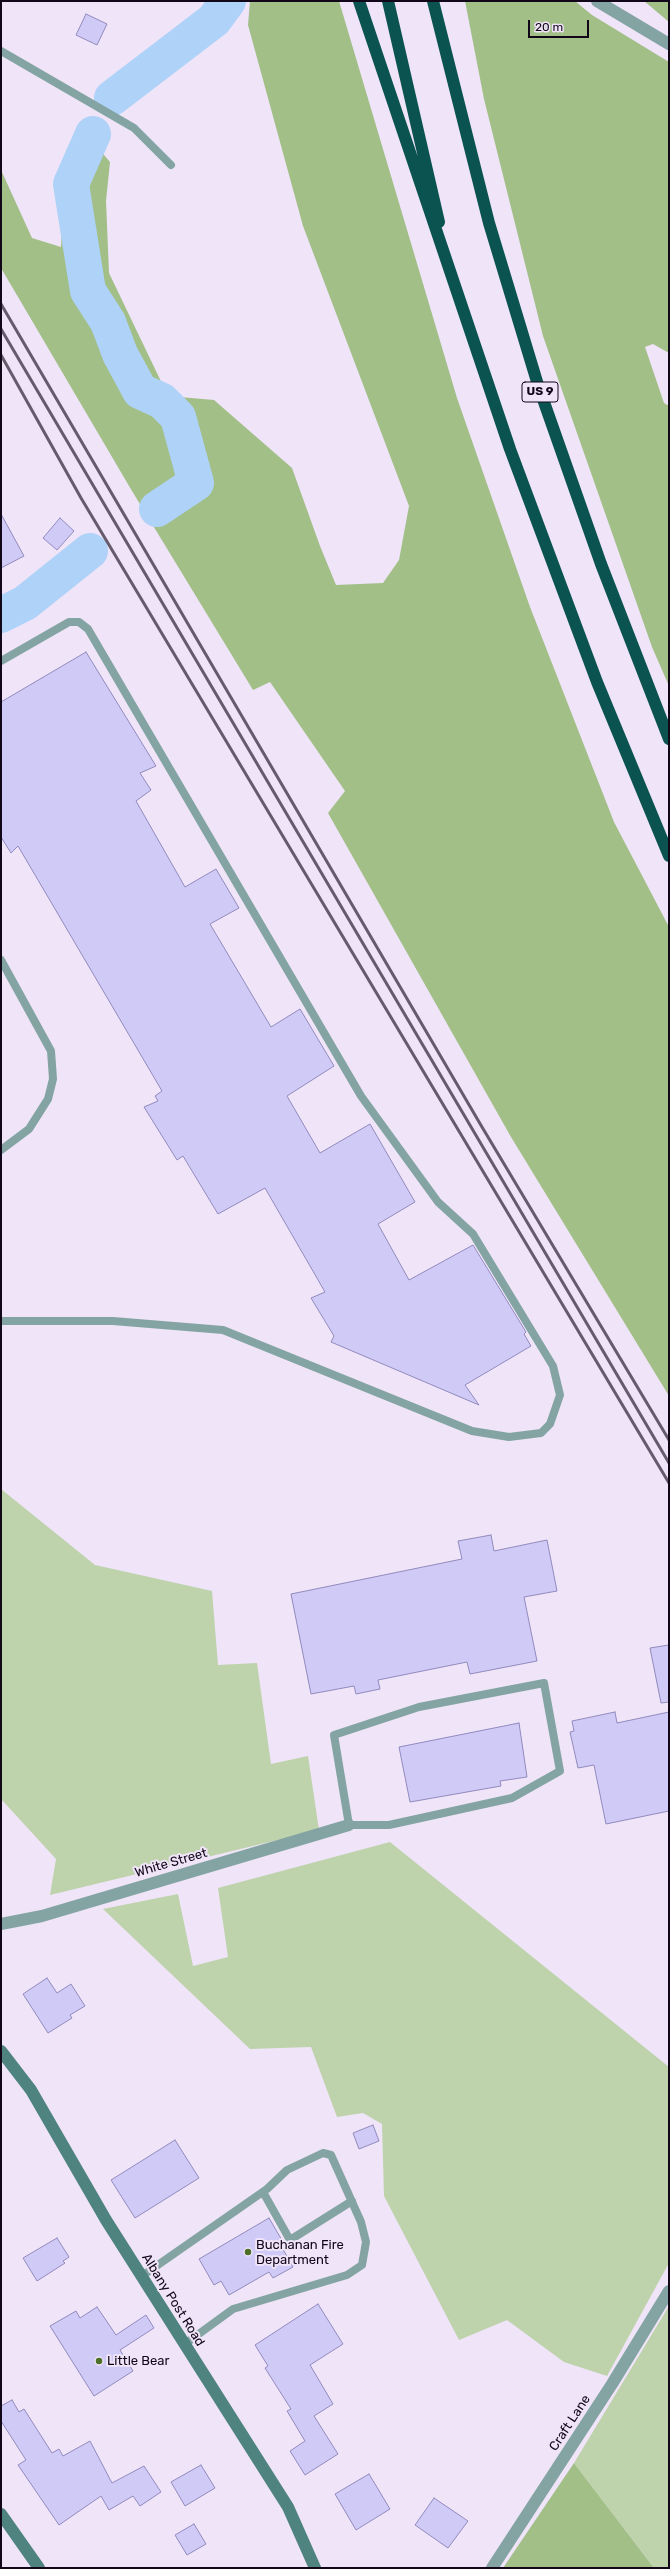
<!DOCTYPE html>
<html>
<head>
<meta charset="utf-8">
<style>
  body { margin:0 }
  #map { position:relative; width:670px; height:2569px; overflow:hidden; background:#efe4f8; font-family:Rubik,sans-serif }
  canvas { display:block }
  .frame { position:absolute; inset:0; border:2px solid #110718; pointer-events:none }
  .scale { position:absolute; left:528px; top:20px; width:61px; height:18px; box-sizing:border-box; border:2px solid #110718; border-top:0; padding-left:5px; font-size:12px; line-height:14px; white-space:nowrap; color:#110718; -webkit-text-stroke:3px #efe4f8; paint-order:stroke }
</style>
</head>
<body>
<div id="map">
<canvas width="670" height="2569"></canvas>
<div class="frame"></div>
<div class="scale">20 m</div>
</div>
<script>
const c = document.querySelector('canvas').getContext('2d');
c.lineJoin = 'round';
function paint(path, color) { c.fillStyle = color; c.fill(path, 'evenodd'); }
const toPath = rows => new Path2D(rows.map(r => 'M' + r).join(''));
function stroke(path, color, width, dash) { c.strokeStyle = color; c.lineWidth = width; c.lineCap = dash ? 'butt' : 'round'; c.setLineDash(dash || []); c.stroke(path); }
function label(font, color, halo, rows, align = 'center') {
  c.font = font + ' Rubik,sans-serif'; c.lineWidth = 4; c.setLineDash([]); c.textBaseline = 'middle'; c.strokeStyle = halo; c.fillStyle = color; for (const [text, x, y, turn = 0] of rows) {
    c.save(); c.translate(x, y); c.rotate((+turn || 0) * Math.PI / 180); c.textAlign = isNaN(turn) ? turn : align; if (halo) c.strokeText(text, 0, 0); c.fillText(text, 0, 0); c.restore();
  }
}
paint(toPath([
  [1,1489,95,1565,212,1591,218,1665,257,1663,271,1764,308,1756,319,1830,50,1895,56,1859,1,1799],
  [390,1842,669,2067,669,2263,607,2376,564,2362,507,2320,459,2340,384,2196,382,2124,363,2113,337,2117,311,2047,250,2049,103,1909,178,1894,193,1966,228,1957,218,1888],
  [669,2306,669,2568,654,2568,574,2463]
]), '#bed3ab');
paint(toPath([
  [250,1,339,1,457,398,530,607,614,822,669,927,669,1396,511,1137,328,813,345,791,270,682,253,690,132,491,1,268,1,170,32,238,61,247,63,197,75,154,98,148,110,162,106,201,109,273,168,396,214,400,292,468,320,546,336,585,383,583,399,560,409,506,303,226,248,25],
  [465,1,575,1,592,15,669,62,669,353,653,344,645,347,664,403,669,406,669,686,652,647,543,336,484,99],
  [644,1,669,1,669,22],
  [574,2463,654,2568,503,2568]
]), '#a2bf88');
stroke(toPath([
  [112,98,214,20,228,1],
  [93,134,71,184,88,291,108,322,120,354,140,391,162,401,178,417,196,483,157,509],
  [1,615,25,603,90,551]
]), '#afd2f8', 36);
const building = toPath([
  [86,14,107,24,97,45,76,35,86,14],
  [1,514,24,556,1,568,1,514],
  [60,518,74,531,57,550,43,538,60,518],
  [86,652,156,766,140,773,151,790,136,801,185,887,216,869,239,908,210,924,271,1027,300,1009,334,1066,287,1096,320,1153,370,1124,415,1202,378,1224,409,1280,473,1245,526,1332,524,1334,531,1346,465,1385,479,1405,331,1342,334,1336,311,1298,325,1292,265,1188,218,1214,183,1156,177,1160,144,1107,158,1101,155,1096,162,1091,18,846,11,853,1,837,1,702,86,652],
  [491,1535,494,1551,547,1540,557,1591,524,1597,537,1661,470,1674,467,1662,378,1680,380,1689,356,1694,354,1686,311,1694,291,1594,462,1559,458,1541,491,1535],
  [669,1645,669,1702,661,1703,650,1648,669,1645],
  [615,1712,617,1723,669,1712,669,1811,606,1824,594,1765,578,1768,570,1732,574,1731,572,1721,615,1712],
  [519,1723,527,1777,500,1781,501,1786,410,1802,399,1747,519,1723],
  [47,1978,57,1993,71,1984,85,2006,70,2015,72,2018,48,2033,23,1994,47,1978],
  [373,2125,379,2141,359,2149,353,2133,373,2125],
  [175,2140,199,2178,135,2218,111,2180,175,2140],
  [269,2218,283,2242,280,2244,293,2267,273,2278,269,2272,229,2295,221,2281,214,2285,199,2259,269,2218],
  [57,2238,69,2257,63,2261,65,2263,37,2281,23,2258,57,2238],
  [318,2304,343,2344,310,2365,333,2404,314,2416,338,2454,305,2475,290,2451,305,2441,287,2411,291,2409,265,2368,268,2366,255,2345,318,2304],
  [97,2307,116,2335,146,2315,154,2328,120,2350,133,2371,94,2396,50,2326,76,2311,80,2318,97,2307],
  [12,2400,19,2412,24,2409,52,2453,59,2449,63,2456,90,2441,112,2483,144,2466,161,2492,140,2506,133,2496,109,2510,101,2496,59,2525,18,2465,26,2460,1,2421,1,2406,12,2400],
  [201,2465,215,2488,185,2506,171,2482,201,2465],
  [369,2474,390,2509,356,2530,335,2494,369,2474],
  [434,2498,468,2521,448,2548,415,2525,434,2498],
  [194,2524,206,2544,187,2555,175,2535,194,2524]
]);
paint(building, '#d0caf6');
stroke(building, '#918abd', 1);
stroke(toPath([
  [1,51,134,128,171,165],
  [1,661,69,622,79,622,88,629,361,1096,438,1202,473,1234,553,1366,560,1395,550,1424,541,1433,509,1437,472,1431,223,1330,113,1321,1,1321],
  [1,960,51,1051,53,1079,48,1099,29,1129,1,1150],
  [544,1683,560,1771,512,1798,389,1825,349,1825,334,1735,419,1707,544,1683],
  [263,2192,290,2240,352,2201],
  [142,2276,267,2189,287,2170,323,2153,331,2155,361,2222,366,2242,362,2265,347,2275,233,2309,185,2344]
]), '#83a4a2', 8);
stroke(toPath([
  [597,1,669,44],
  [1,1924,42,1916,349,1825],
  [492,2568,612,2384,669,2291]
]), '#83a4a2', 12);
stroke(toPath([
  [1,2051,31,2090,106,2220,288,2507,315,2568],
  [1,2514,39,2568]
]), '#4f8380', 12);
stroke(toPath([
  [359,1,510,449,597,682,669,856],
  [388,1,439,222],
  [433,1,489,223,538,385,601,564,669,739]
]), '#0b5350', 12);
stroke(toPath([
  [1,304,482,1127,669,1440],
  [1,329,669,1463],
  [1,355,81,498,669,1483]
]), '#665b6d', 3);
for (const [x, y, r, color] of [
  [248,2252,4,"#4d6f27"],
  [99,2361,4,"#4d6f27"]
]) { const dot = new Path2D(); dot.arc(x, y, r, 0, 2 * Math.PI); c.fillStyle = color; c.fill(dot); stroke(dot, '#efe4f8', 1.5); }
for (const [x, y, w] of [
  [540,392,36]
]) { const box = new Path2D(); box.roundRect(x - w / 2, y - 10, w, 20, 3); c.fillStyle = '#efe4f8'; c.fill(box); stroke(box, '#110718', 1); }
label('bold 12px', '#110718', null, [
  ["US 9",540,392]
]);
label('13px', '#110718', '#efe4f8', [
  ["White Street",171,1863,-16],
  ["Albany Post Road",173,2300,58],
  ["Craft Lane",570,2423,-57]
]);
label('13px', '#110718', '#efe4f8', [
  ["Buchanan Fire",256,2245],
  ["Department",256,2260],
  ["Little Bear",107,2361]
], 'left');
</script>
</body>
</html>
